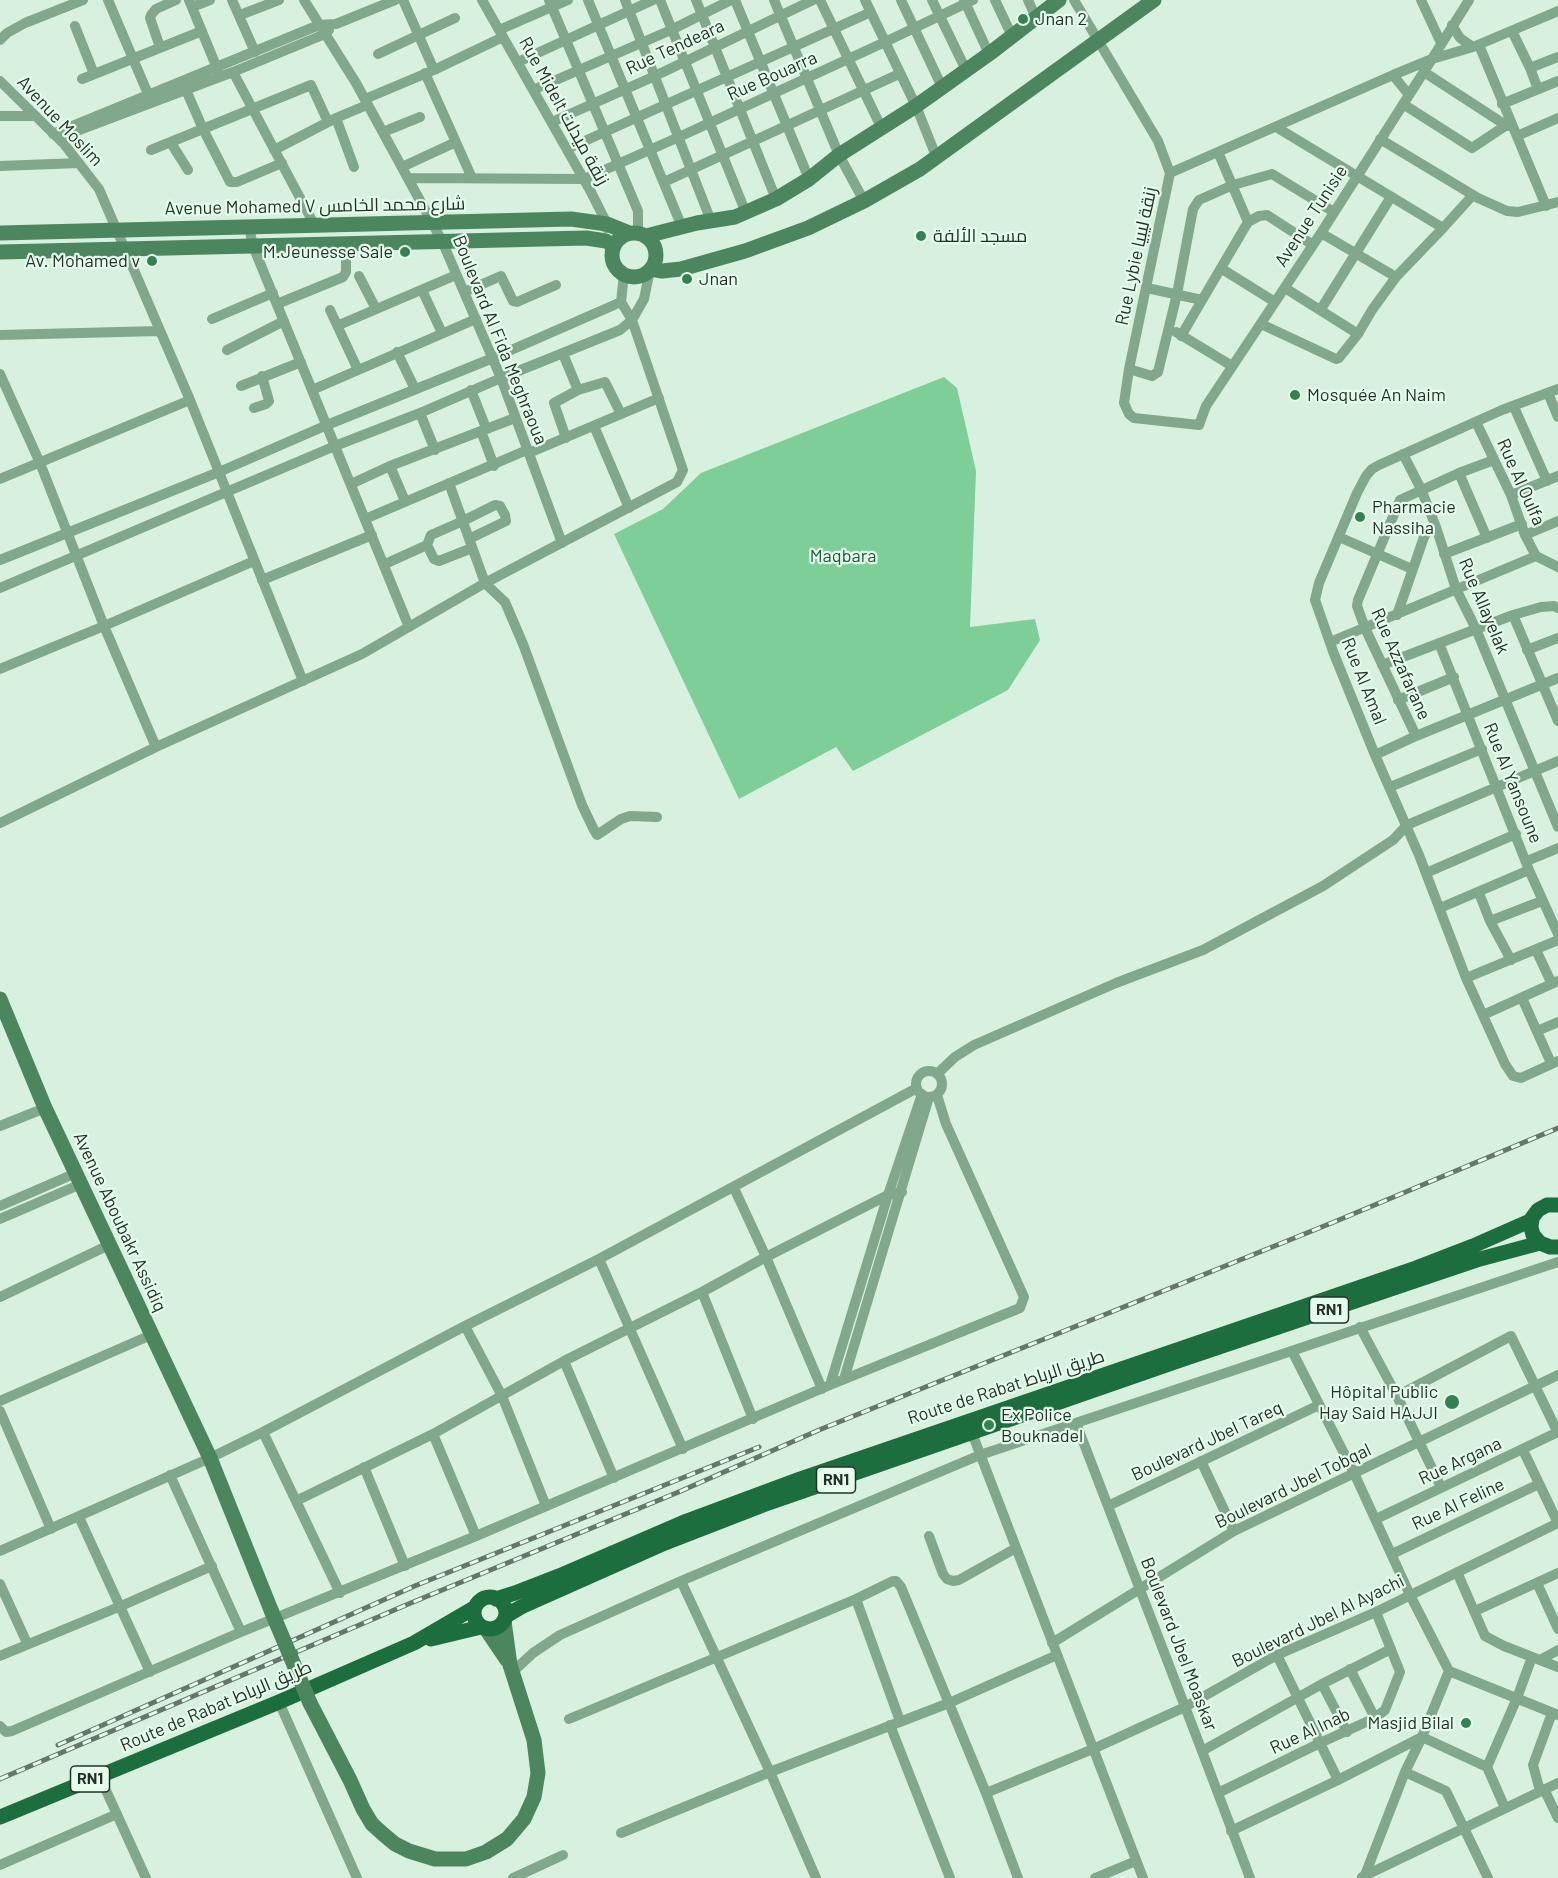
<!DOCTYPE html>
<html>
<head>
<meta charset="utf-8">
<style>
  body { margin:0 }
  canvas { display:block; background:#d7f1de }
</style>
</head>
<body>
<canvas width="1558" height="1878"></canvas>
<script>
const c = document.querySelector('canvas').getContext('2d');
c.lineJoin = 'round';
function paint(path, color) { c.fillStyle = color; c.fill(path, 'evenodd'); }
const toPath = rows => new Path2D(rows.map(r => 'M' + r).join(''));
function stroke(path, color, width, dash) { c.strokeStyle = color; c.lineWidth = width; c.lineCap = dash ? 'butt' : 'round'; c.setLineDash(dash || []); c.stroke(path); }
function label(font, color, halo, rows, align = 'center') {
  c.font = font + ' Barlow,Cairo,sans-serif'; c.lineWidth = 4.5; c.setLineDash([]); c.textBaseline = 'middle'; c.strokeStyle = halo; c.fillStyle = color; for (const [text, x, y, turn = 0] of rows) {
    c.save(); c.translate(x, y); c.rotate((+turn || 0) * Math.PI / 180); c.textAlign = isNaN(turn) ? turn : align; if (halo) c.strokeText(text, 0, 0); c.fillText(text, 0, 0); c.restore();
  }
}
paint(toPath([
  [944,377,957,388,976,471,970,627,1035,619,1040,640,1008,690,853,771,836,747,739,799,614,534,663,509,701,473]
]), '#7ece98');
stroke(toPath([
  [108,0,148,94],
  [189,0,219,73],
  [232,0,255,52],
  [304,0,356,83,442,241,501,378,562,543],
  [403,0,434,70],
  [482,0,591,192,607,224,606,228],
  [549,0,638,211,638,233],
  [588,0,682,227],
  [625,0,711,221],
  [660,0,746,213],
  [696,0,776,199],
  [735,0,809,179],
  [774,0,839,155,864,201],
  [820,0,882,129],
  [865,0,916,106,936,156],
  [901,0,942,87],
  [932,0,966,70],
  [964,0,989,54],
  [995,0,1012,36],
  [1028,0,1036,18],
  [1074,0,1158,141,1170,173],
  [1421,0,1441,43],
  [1469,0,1432,59,1321,233,1206,406,1199,425,1134,418,1129,414,1124,403,1129,369,1170,173,1393,75,1432,59,1473,47,1558,11],
  [192,7,210,0],
  [240,15,279,0],
  [1452,25,1460,38,1473,47],
  [75,26,94,74],
  [499,30,568,0],
  [1512,31,1530,68,1538,89],
  [0,40,7,33,25,23,83,0],
  [1479,45,1546,206],
  [160,47,150,18,151,15,156,9,176,0],
  [378,54,455,18],
  [518,62,653,0],
  [1530,68,1558,57],
  [233,72,315,226],
  [1424,72,1507,126],
  [425,73,472,178],
  [1393,75,1409,95],
  [82,79,202,31],
  [0,81,64,144,99,189,190,400,303,681],
  [186,90,203,129,230,182,237,182,282,163],
  [533,90,671,30,731,0],
  [365,99,434,70,503,37],
  [1403,104,1472,148,1511,122],
  [1502,104,1558,81],
  [0,116,34,116],
  [336,118,354,167],
  [552,122,655,76,813,0],
  [1276,127,1443,228],
  [383,132,420,117],
  [53,134,319,25,336,24,395,0],
  [1517,136,1558,118],
  [58,138,233,72,325,34,329,30],
  [1380,139,1478,198,1507,211,1518,212,1558,202],
  [171,143,188,170],
  [567,149,871,12],
  [151,150,311,85,328,122],
  [274,150,336,118,367,105],
  [1218,152,1248,222],
  [0,166,79,163],
  [402,167,456,142],
  [408,178,584,179,679,137,885,42,973,0],
  [664,182,899,74],
  [249,227,253,246,409,627],
  [1321,233,1396,277],
  [1222,269,1275,302],
  [359,276,376,309],
  [1147,288,1202,300],
  [1285,288,1358,334],
  [422,290,442,333],
  [464,292,501,276,513,301,517,302,556,285],
  [277,304,343,277,346,272,346,245],
  [1321,309,1391,197],
  [330,310,358,370],
  [212,319,273,293],
  [1261,324,1336,359,1339,358,1358,334,1372,310,1396,277,1443,228,1473,195],
  [339,325,456,275],
  [1176,332,1232,366],
  [0,335,159,331],
  [1181,336,1248,222,1259,216,1267,215,1313,245],
  [227,350,284,321],
  [397,352,415,389],
  [563,354,578,390,554,403,566,438],
  [1129,369,1152,376,1158,372,1177,294,1193,209,1199,200,1233,185,1272,174,1334,212],
  [0,374,40,463,104,626,156,747],
  [241,386,301,362],
  [1558,389,1502,410,1379,465,1372,469,1366,476,1357,493,1319,583,1315,600,1334,654,1375,755,1419,855,1466,978,1505,1064,1513,1076,1521,1078,1558,1061],
  [312,390,476,319],
  [471,390,486,428],
  [578,390,605,382,621,414],
  [1548,393,1558,417],
  [1514,407,1547,481],
  [254,408,266,404,269,401,262,376],
  [420,413,435,450],
  [1476,422,1511,495,1525,535,1536,556],
  [594,426,629,508],
  [481,431,494,466],
  [529,453,659,398],
  [1403,454,1421,489,1436,527,1456,589,1476,629,1558,827],
  [390,466,405,501],
  [1459,473,1487,538],
  [0,479,190,400],
  [449,483,485,583,505,602,523,644,582,805,594,830,597,835,621,819,630,816,657,817],
  [351,484,390,466,515,418],
  [1511,495,1558,476],
  [365,519,527,450],
  [1525,535,1558,521],
  [1339,537,1412,569],
  [427,545,431,535,463,521,495,505,500,506,505,515,506,521,469,539],
  [1444,554,1522,524],
  [1536,556,1558,567],
  [0,560,219,472,327,425,493,358,621,302],
  [385,564,427,545,434,559,439,561,472,548],
  [262,580,372,535],
  [0,588,335,446,420,413,501,378,620,330,632,320,644,299,650,270],
  [1397,615,1424,537,1428,531,1436,527],
  [1513,615,1558,721],
  [1330,642,1536,556],
  [1439,643,1529,870,1558,934],
  [1527,650,1558,638],
  [1382,665,1513,615,1541,607,1554,606,1558,608],
  [0,669,104,626,254,561],
  [1398,700,1454,677],
  [1416,736,1365,628,1357,606,1358,600,1400,500,1459,473,1494,460],
  [1375,755,1416,736,1558,678],
  [1390,787,1482,749],
  [0,823,156,747,362,654,485,583,677,482,683,470,632,320,621,302,624,274],
  [1527,861,1558,848],
  [1426,873,1516,834],
  [1479,893,1490,921,1511,960],
  [1440,908,1529,870],
  [1490,921,1542,901],
  [1536,950,1552,984],
  [1466,978,1558,940],
  [1522,998,1551,1063],
  [1483,1015,1558,981],
  [1537,1031,1558,1022],
  '916 1084a13 13 0 1 1 26 0a13 13 0 1 1-26 0Z',
  [937,1074,955,1057,974,1045,1116,983,1203,950,1323,886,1393,840,1407,825,1558,761],
  [0,1126,45,1108],
  [734,1188,766,1257,822,1389],
  [0,1206,76,1173],
  [0,1219,81,1184],
  [599,1259,683,1449],
  [702,1292,753,1419],
  [0,1297,109,1245],
  [465,1326,502,1396,546,1506],
  [1360,1327,1397,1396,1441,1487],
  [1292,1351,1354,1473,1410,1595,1449,1671,1422,1737,1405,1772,1365,1875],
  [564,1361,614,1478],
  [844,1379,929,1097],
  [830,1385,888,1195,922,1094],
  [1397,1396,1511,1336,1558,1433],
  [0,1401,151,1335],
  [0,1411,51,1529],
  [1076,1423,1202,1751,1250,1878],
  [263,1432,340,1593],
  [972,1433,1143,1878],
  [433,1434,476,1536],
  [1523,1450,1558,1523],
  [1201,1461,1234,1531],
  [364,1467,405,1566],
  [170,1475,241,1632],
  [296,1501,433,1434,564,1361,702,1292,766,1257,888,1195,902,1192],
  [1108,1506,1319,1405],
  [79,1517,150,1672],
  [1376,1519,1558,1432],
  [929,1536,943,1574,947,1579,953,1581,959,1580,1016,1548],
  [0,1551,210,1458,263,1432,465,1326,599,1259,917,1088],
  [1392,1554,1539,1484],
  [1457,1572,1485,1636,1504,1646,1558,1667],
  [681,1581,770,1772,816,1878],
  [1537,1583,1558,1629],
  [0,1584,27,1643],
  [856,1599,900,1721],
  [1475,1611,1558,1573],
  [1052,1643,1234,1531,1558,1375],
  [1277,1655,1338,1780],
  [0,1656,121,1606,212,1566],
  [1540,1660,1558,1650],
  [511,1669,518,1667,533,1653,560,1635,681,1581,980,1455,1558,1262],
  [1350,1669,1375,1718],
  [1449,1671,1558,1715],
  [1322,1684,1347,1732],
  [279,1702,357,1878],
  [569,1719,856,1599,893,1581,896,1581,901,1587,986,1793,1018,1878],
  [890,1725,950,1878],
  [0,1726,6,1732,12,1731,241,1632,476,1536,830,1385,1020,1308,1024,1297,946,1124,937,1095],
  [1202,1751,1322,1684,1391,1649],
  [1487,1767,1517,1698,1532,1657],
  [1405,1772,1446,1791,1488,1878],
  [99,1775,146,1878],
  [1544,1789,1558,1818],
  [1540,1791,1533,1765,1552,1713],
  [986,1793,1093,1749,1185,1707,1277,1655,1376,1612,1558,1523],
  [1218,1793,1320,1743,1375,1718,1385,1710,1400,1672,1376,1612],
  [1231,1831,1338,1780,1422,1737,1487,1767,1505,1808],
  [621,1833,770,1772,949,1703,1057,1655],
  [0,1865,117,1814],
  [1362,1877,1558,1783],
  [513,1878,563,1855],
  [1095,1878,1136,1861]
]), '#81a78c', 10);
stroke(toPath([
  [0,233,571,219,607,224,629,233],
  '612 255a22 22 0 1 1 44 0a22 22 0 1 1-44 0Z',
  [646,236,697,223,735,217,776,199,809,179,839,155,916,106,989,54,1059,0],
  [0,252,586,238,606,241,614,246],
  [651,269,662,271,681,269,745,251,808,228,864,201,920,169,1154,0],
  [0,999,45,1108,210,1458,271,1610],
  [486,1629,507,1660],
  [310,1703,350,1780,363,1809,372,1824,383,1834,395,1844,409,1851,435,1859,466,1859,486,1852,507,1839,524,1819,534,1797,538,1773,534,1740,510,1665,504,1621]
]), '#4c865f', 15);
stroke(toPath([
  [1558,1205,1547,1205,1538,1210,1532,1218,1531,1227,1533,1235,1540,1243,1550,1247,1558,1247],
  '474 1613a16 16 0 1 1 32 0a16 16 0 1 1-32 0Z',
  [496,1599,515,1593,564,1574,687,1521,800,1479,1416,1268,1473,1246,1532,1220],
  [506,1616,521,1607,665,1543,763,1505,1178,1361,1480,1259,1540,1243],
  [431,1639,481,1627],
  [0,1817,279,1702,414,1643,474,1608]
]), '#1d6e3f', 15);
const rail = toPath([
  [58,1745,417,1585,759,1447],
  [0,1779,406,1605,681,1491,819,1430,1334,1222,1558,1128]
]);
stroke(rail, '#66766a', 5);
stroke(rail, '#e4feeb', 3, [9]);
stroke(toPath([
  [271,1610,310,1703]
]), '#4c865f', 15);
for (const [x, y, r, color] of [
  [1023,19,6,"#348252"],
  [921,236,6,"#348252"],
  [405,252,6,"#348252"],
  [152,261,6,"#348252"],
  [687,279,6,"#348252"],
  [1295,395,6,"#348252"],
  [1360,517,6,"#348252"],
  [1452,1402,8,"#348252"],
  [989,1425,6,"#348252"],
  [1466,1723,6,"#348252"]
]) { const dot = new Path2D(); dot.arc(x, y, r, 0, 2 * Math.PI); c.fillStyle = color; c.fill(dot); stroke(dot, '#e4feeb', 2); }
for (const [x, y, w] of [
  [1329,1310,39],
  [836,1480,39],
  [90,1779,39]
]) { const box = new Path2D(); box.roundRect(x - w / 2, y - 13, w, 26, 4.5); c.fillStyle = '#e4feeb'; c.fill(box); stroke(box, '#263029', 1.5); }
label('bold 16px', '#263029', null, [
  ["RN1",1329,1310],
  ["RN1",836,1480],
  ["RN1",90,1779]
]);
label('18px', '#263029', '#e4feeb', [
  ["Jnan 2",1035,19],
  ["مسجد الألفة",933,236],
  ["M.Jeunesse Sale",393,252,"right"],
  ["Av. Mohamed v",140,261,"right"],
  ["Jnan",699,279],
  ["Mosquée An Naim",1307,395],
  ["Pharmacie",1372,507],
  ["Nassiha",1372,528],
  ["Hôpital Public",1438,1392,"right"],
  ["Hay Said HAJJI",1438,1413,"right"],
  ["Ex Police",1001,1415],
  ["Bouknadel",1001,1436],
  ["Masjid Bilal",1454,1723,"right"]
], 'left');
label('18px', '#263029', '#e4feeb', [
  ["Rue Tendeara",675,47,-25],
  ["Rue Bouarra",772,76,-24],
  ["Rue Midelt زنقة ميدلت",564,111,61],
  ["Avenue Moslim",60,121,47],
  ["Avenue Mohamed V شارع محمد الخامس",315,206,-1],
  ["Avenue Tunisie",1311,216,-57],
  ["Rue Lybie زنقة ليبيا",1136,256,-78],
  ["Boulevard Al Fida Meghraoua",500,340,68],
  ["Rue Al Oulfa",1521,482,66],
  ["Rue Allayelak",1484,606,67],
  ["Rue Azzafarane",1401,664,66],
  ["Rue Al Amal",1364,681,68],
  ["Rue Al Yansoune",1513,783,68],
  ["Avenue Aboubakr Assidiq",120,1222,65],
  ["Route de Rabat طريق الرباط",1006,1387,-18],
  ["Boulevard Jbel Tareq",1207,1441,-25],
  ["Rue Argana",1460,1461,-25],
  ["Boulevard Jbel Tobqal",1293,1486,-26],
  ["Rue Al Feline",1458,1504,-25],
  ["Boulevard Jbel Al Ayachi",1318,1621,-26],
  ["Boulevard Jbel Moaskar",1179,1644,69],
  ["Route de Rabat طريق الرباط",216,1706,-23],
  ["Rue Al Inab",1310,1731,-25]
]);
label('18px', '#185b34', '#e4feeb', [
  ["Maqbara",843,556]
]);
</script>
</body>
</html>
